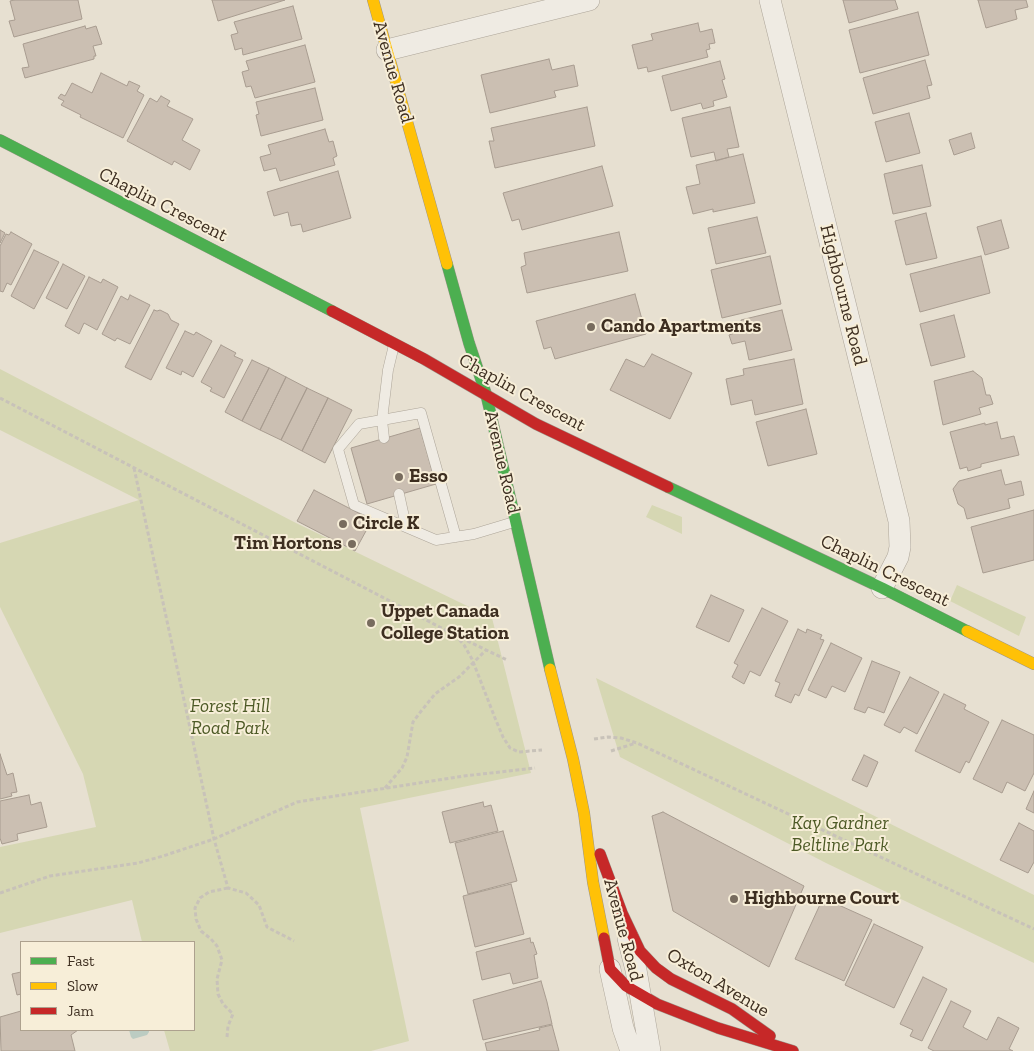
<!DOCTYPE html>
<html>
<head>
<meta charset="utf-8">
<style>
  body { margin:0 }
  #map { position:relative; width:1034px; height:1051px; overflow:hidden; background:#e7e0d1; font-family:"Zilla Slab",serif }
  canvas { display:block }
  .legend { position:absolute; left:20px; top:941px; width:175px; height:90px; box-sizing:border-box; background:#f7eed8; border:1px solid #ada18e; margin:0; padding:6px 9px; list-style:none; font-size:15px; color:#3d2e20 }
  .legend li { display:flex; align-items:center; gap:10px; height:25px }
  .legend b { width:25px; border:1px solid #ada18e }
</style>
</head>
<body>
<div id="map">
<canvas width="1034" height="1051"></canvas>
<ul class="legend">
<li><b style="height:6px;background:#4caf50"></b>Fast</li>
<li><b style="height:6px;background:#ffc107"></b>Slow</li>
<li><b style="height:6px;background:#c62828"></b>Jam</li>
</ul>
</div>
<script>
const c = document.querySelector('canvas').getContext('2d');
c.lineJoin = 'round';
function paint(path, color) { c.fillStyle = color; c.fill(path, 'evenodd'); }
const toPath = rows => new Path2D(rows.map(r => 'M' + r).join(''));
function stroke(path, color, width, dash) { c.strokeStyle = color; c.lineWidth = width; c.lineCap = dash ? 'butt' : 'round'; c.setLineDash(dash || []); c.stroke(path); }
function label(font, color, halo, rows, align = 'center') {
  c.font = font + ' "Zilla Slab",serif'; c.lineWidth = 4; c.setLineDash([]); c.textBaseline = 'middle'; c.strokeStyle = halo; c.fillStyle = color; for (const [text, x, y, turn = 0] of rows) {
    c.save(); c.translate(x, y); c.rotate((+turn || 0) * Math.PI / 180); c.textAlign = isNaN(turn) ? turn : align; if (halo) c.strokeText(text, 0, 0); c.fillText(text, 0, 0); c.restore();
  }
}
paint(toPath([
  [0,369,294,522,492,618,531,773,360,808,409,1041,371,1051,170,1051,164,1030,194,1030,194,942,142,942,132,900,0,933,0,847,96,827,83,774,0,607,0,543,139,500,0,430],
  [652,505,682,517,682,534,646,517],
  [957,585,1026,617,1019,636,950,601],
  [596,678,1034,895,1034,963,826,863,620,757]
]), '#d6d7b3');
paint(toPath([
  [129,1030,149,1030,149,1032,147,1035,133,1039,131,1037]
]), '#bcccc2');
const building = toPath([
  [14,0,78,0,82,19,14,37,9,21,15,20,10,1,14,0],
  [212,0,285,0,218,21,212,0],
  [843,0,895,0,898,9,849,23,843,0],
  [978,0,1026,0,1028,7,1015,10,1017,19,986,28,978,0],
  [293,6,302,39,243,55,242,48,235,50,231,35,238,33,234,22,293,6],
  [918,12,929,55,860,73,849,30,918,12],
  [698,23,700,32,712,29,715,43,709,44,710,49,706,50,708,57,648,72,647,67,638,69,632,45,653,40,651,34,698,23],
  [85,26,86,29,96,26,102,44,93,46,96,56,94,56,94,59,25,78,22,68,29,67,23,44,85,26],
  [305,45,315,82,255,98,251,86,246,87,242,72,249,70,246,61,305,45],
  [549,59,552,70,574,65,578,86,554,91,556,97,490,113,481,75,549,59],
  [925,60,932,85,927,86,930,98,873,114,863,78,925,60],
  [720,61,725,79,722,80,727,97,713,101,714,106,703,109,701,103,671,111,662,76,720,61],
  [101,73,127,86,129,81,140,86,137,91,144,95,123,138,80,117,81,115,61,105,64,101,58,98,61,94,65,96,72,83,92,93,101,73],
  [315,88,323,120,261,136,256,115,259,114,256,102,315,88],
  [161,96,170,101,167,106,193,119,182,140,200,150,190,170,174,161,172,165,127,141,150,98,157,102,161,96],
  [587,107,595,146,495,168,489,141,494,141,491,128,587,107],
  [730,107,739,147,727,149,729,157,716,161,714,152,691,157,682,118,730,107],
  [909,113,920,153,886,162,875,122,909,113],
  [325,129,329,142,333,141,337,156,333,158,335,165,280,181,276,168,264,171,260,157,271,154,268,145,325,129],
  [971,133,975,148,954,155,949,140,971,133],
  [743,154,755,203,713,212,713,209,693,214,686,187,700,184,696,165,743,154],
  [922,165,931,206,893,214,884,174,922,165],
  [602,166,613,206,522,230,519,219,512,221,503,193,602,166],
  [338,171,351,218,303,232,301,224,291,226,288,212,274,216,267,192,338,171],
  [926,213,937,258,906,265,895,221,926,213],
  [757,217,766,253,716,264,708,228,757,217],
  [1001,220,1009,248,985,255,977,227,1001,220],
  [0,230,5,233,0,243,0,230],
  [11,232,32,244,11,285,7,283,3,292,0,291,0,246,6,234,9,235,11,232],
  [619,232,628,271,527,293,521,267,526,265,524,253,619,232],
  [34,250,59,262,34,309,11,296,34,250],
  [770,256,781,304,722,318,711,270,770,256],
  [981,256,990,293,920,312,910,274,981,256],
  [63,264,85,276,67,309,46,298,63,264],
  [89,277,101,283,103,279,118,287,97,330,84,323,79,334,65,326,89,277],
  [635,294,646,334,555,359,551,347,544,349,536,321,635,294],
  [130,295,150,305,130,344,117,338,115,341,102,334,121,296,128,300,130,295],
  [154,310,157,311,160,310,168,314,171,320,179,324,151,380,125,367,154,310],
  [782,310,792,350,749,360,745,341,732,344,729,335,735,333,733,327,742,325,741,320,782,310],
  [954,315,965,357,931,366,920,324,954,315],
  [185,331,194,335,196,332,212,341,193,377,182,371,181,375,166,368,185,331],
  [221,345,236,353,234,356,243,360,224,398,210,391,212,388,201,382,221,345],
  [652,354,692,373,670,419,610,390,626,359,644,367,652,354],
  [794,359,803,404,755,415,752,400,731,405,726,379,744,375,743,369,794,359],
  [252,360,269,368,242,421,225,412,252,360],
  [269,368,286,377,260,430,242,421,269,368],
  [973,371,982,378,986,395,990,395,993,404,979,408,981,414,943,425,934,381,973,371],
  [286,377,307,388,281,440,260,430,286,377],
  [307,388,328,398,302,451,281,440,307,388],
  [328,398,352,410,325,463,302,451,328,398],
  [806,409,817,454,768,466,756,422,806,409],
  [997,422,1001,439,1014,436,1019,455,981,464,981,467,968,471,967,467,960,469,950,432,985,423,985,425,997,422],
  [420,428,436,484,367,504,351,448,420,428],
  [1001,470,1005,485,1021,481,1024,495,1008,499,1010,508,967,519,964,508,958,504,953,489,959,481,1001,470],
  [314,490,372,520,355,551,297,521,314,490],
  [1034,510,1034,560,983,573,971,527,1034,510],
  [711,595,744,610,729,642,696,627,711,595],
  [762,608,788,621,760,676,750,671,744,684,732,677,738,665,734,663,762,608],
  [798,629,806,633,807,629,822,635,820,639,824,640,799,696,795,694,791,703,775,696,780,683,775,681,798,629],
  [831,643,862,658,845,692,832,686,826,698,808,690,831,643],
  [872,661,900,672,884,713,868,707,865,713,854,709,872,661],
  [910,677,939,692,917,734,904,727,900,733,884,725,910,677],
  [944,694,966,705,964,709,989,722,969,763,966,761,960,773,915,751,944,694],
  [1002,720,1034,735,1034,773,1025,791,1007,782,1002,793,973,779,1002,720],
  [0,754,7,775,13,773,17,792,11,793,12,796,0,799,0,754],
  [864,755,878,762,867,787,852,780,864,755],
  [1034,791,1034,813,1026,809,1034,791],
  [29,795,31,805,41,802,47,827,17,834,18,840,2,844,0,838,0,801,29,795],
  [483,802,484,807,491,805,498,831,450,843,442,812,483,802],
  [663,812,804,886,769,967,673,911,652,816,663,812],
  [1019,823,1034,831,1034,862,1028,873,1000,860,1019,823],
  [503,831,517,881,468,894,455,843,503,831],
  [511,884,524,934,475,947,463,896,511,884],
  [823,898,872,920,844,981,795,959,823,898],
  [874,924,923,947,894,1008,845,985,874,924],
  [530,938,531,943,533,942,537,954,534,955,538,978,513,984,510,973,482,980,476,952,530,938],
  [21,972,21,994,17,995,12,974,21,972],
  [923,977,947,989,922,1041,910,1036,913,1030,900,1024,923,977],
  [541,981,547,1002,552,1024,483,1040,473,1000,541,981],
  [951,1001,971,1011,963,1027,987,1040,998,1017,1019,1028,1009,1049,1013,1051,934,1051,928,1048,951,1001],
  [21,1011,21,1030,78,1030,71,1035,75,1051,1,1051,0,1017,21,1011],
  [552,1025,559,1051,487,1051,485,1043,540,1030,539,1028,552,1025]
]);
paint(building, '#cbbfb2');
stroke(building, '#a89c90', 1);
const lane = toPath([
  [394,345,388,370,382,420,359,424,338,449,354,505,436,540,474,534,514,522],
  [384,438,382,420,421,413,456,537],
  [399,494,406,526]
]);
const street = toPath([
  [770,0,899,521,900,547,898,557,882,588],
  [387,50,589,0],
  [628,938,636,970,650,1051],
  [610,969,623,1028,631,1051]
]);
const fast = toPath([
  [0,140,332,311],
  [447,264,469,343,486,394,550,669],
  [668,487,882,588,967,631]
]);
const slow = toPath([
  [373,0,447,264],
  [967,631,1034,664],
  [550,669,573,759,584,813,593,882,604,938]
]);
const jam = toPath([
  [332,311,424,359,536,424,668,487],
  [600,854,622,913,640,951,656,968,671,979,732,1009,770,1036],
  [604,938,610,969,626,986,657,1004,718,1028,793,1051]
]);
stroke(lane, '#ada599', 11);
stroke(street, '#ada599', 22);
stroke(fast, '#9c958a', 12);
stroke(slow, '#9c958a', 12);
stroke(jam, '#9c958a', 12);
stroke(toPath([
  [0,398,455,635,507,660],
  [134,468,214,839,228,888,246,893,259,905,267,927,294,941],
  [455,635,464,645,472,659,495,718,503,737,510,748,519,752,542,750],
  [594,739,608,737,621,738,637,743,1034,929],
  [611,751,636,743],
  [385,788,402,768,407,757,413,722,422,710,435,694,459,677,486,650],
  [0,893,50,876,138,863,163,856,214,839,297,802,464,776,535,768],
  [227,1037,228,1026,233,1014,223,1004,218,994,217,979,222,960,217,946,211,939,201,931,196,919,195,908,200,898,209,892,228,888]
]), '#c8c2b9', 3, [4, 2.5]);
stroke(lane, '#efebe3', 10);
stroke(street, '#efebe3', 21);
stroke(fast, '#4caf50', 11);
stroke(slow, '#ffc107', 11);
stroke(jam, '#c62828', 11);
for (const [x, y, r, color] of [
  [591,327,5,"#786c5e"],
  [399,477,5,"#786c5e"],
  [343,524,5,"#786c5e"],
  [352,544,5,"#786c5e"],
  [371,623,5,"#786c5e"],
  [734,899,5,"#786c5e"]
]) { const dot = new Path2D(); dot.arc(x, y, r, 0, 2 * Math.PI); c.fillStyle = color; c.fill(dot); stroke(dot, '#f7eed8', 2); }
label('19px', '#3d2e20', '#f7eed8', [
  ["Avenue Road",393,72,74],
  ["Chaplin Crescent",163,205,27],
  ["Highbourne Road",843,295,76],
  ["Chaplin Crescent",522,393,29],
  ["Avenue Road",502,462,77],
  ["Chaplin Crescent",885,571,26],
  ["Avenue Road",623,930,75],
  ["Oxton Avenue",718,983,31]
]);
label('bold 19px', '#3d2e20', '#f7eed8', [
  ["Cando Apartments",601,327],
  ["Esso",409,477],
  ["Circle K",353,524],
  ["Tim Hortons",342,544,"right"],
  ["Uppet Canada",381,612],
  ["College Station",381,634],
  ["Highbourne Court",744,899]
], 'left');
label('italic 19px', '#4d5a26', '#f7eed8', [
  ["Forest Hill",230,707],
  ["Road Park",230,729],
  ["Kay Gardner",840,824],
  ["Beltline Park",840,846]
]);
</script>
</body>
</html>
